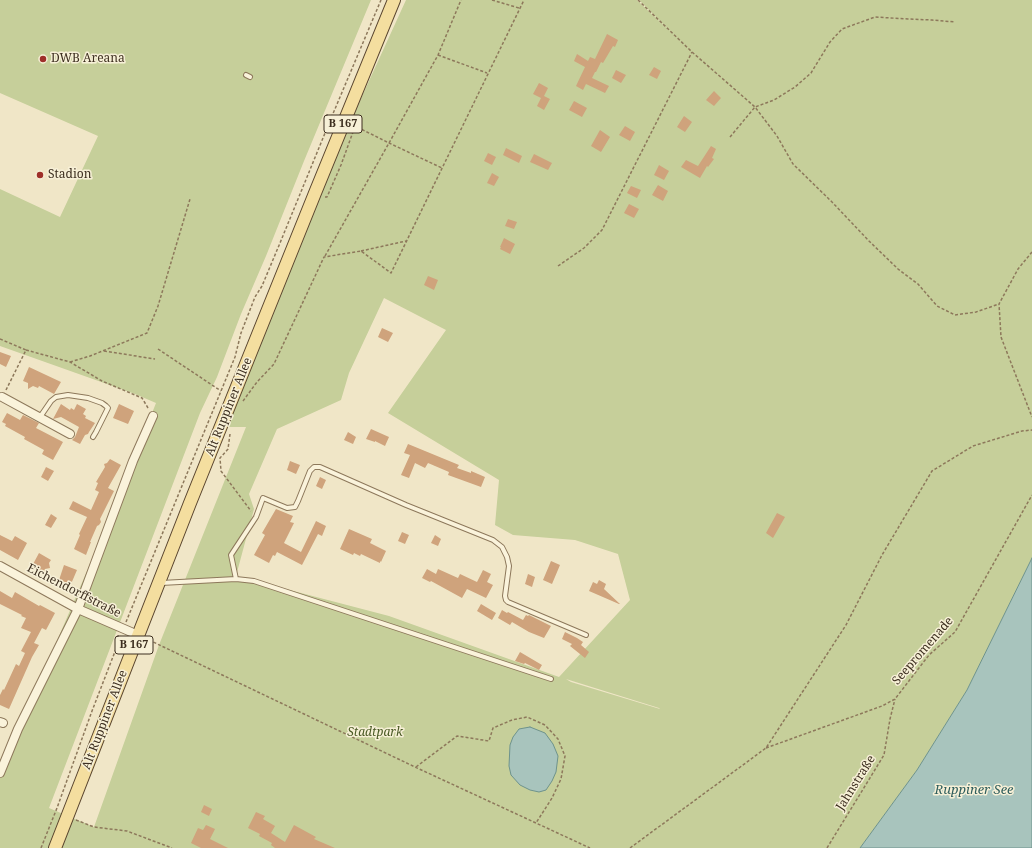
<!DOCTYPE html>
<html>
<head>
<meta charset="utf-8">
<style>
  body { margin:0 }
  canvas { display:block; background:#f0e6c7 }
</style>
</head>
<body>
<canvas width="1032" height="848"></canvas>
<script>
const c = document.querySelector('canvas').getContext('2d');
c.lineJoin = 'round';
function paint(path, color) { c.fillStyle = color; c.fill(path, 'evenodd'); }
const toPath = rows => new Path2D(rows.map(r => 'M' + r).join(''));
function stroke(path, color, width, dash) { c.strokeStyle = color; c.lineWidth = width; c.lineCap = dash ? 'butt' : 'round'; c.setLineDash(dash || []); c.stroke(path); }
function label(font, color, halo, rows, align = 'center') {
  c.font = font + ' "Noto Serif",serif'; c.lineWidth = 3; c.setLineDash([]); c.textBaseline = 'middle'; c.strokeStyle = halo; c.fillStyle = color; for (const [text, x, y, turn = 0] of rows) {
    c.save(); c.translate(x, y); c.rotate((+turn || 0) * Math.PI / 180); c.textAlign = isNaN(turn) ? turn : align; if (halo) c.strokeText(text, 0, 0); c.fillText(text, 0, 0); c.restore();
  }
}
paint(toPath([
  [0,0,371,0,304,161,266,256,241,314,217,377,200,413,49,808,94,827,159,645,246,427,223,427,347,129,406,0,637,0,673,34,639,0,1032,0,1032,558,967,690,917,770,860,848,0,848,0,773,115,506,156,403,135,394,0,346,0,189,60,217,98,136,0,93],
  [384,298,446,330,388,413,499,480,495,525,513,535,575,540,618,554,630,600,559,677,389,616,236,576,254,509,249,494,277,429,341,400,349,373],
  [566,679,659,708,660,709,571,682]
]), '#c6cf9a');
const water = toPath([
  [1032,558,1032,848,860,848,917,770,967,690,1032,558],
  [530,727,545,733,553,744,558,756,556,772,552,781,546,790,539,792,530,790,520,785,511,775,509,766,510,745,513,737,519,729,530,727]
]);
paint(water, '#a8c4bd');
stroke(water, '#6e938c', 1);
paint(toPath([
  [607,34,618,40,615,47,613,46,603,63,601,62,596,72,595,72,592,78,609,86,605,93,586,84,583,90,576,86,585,67,574,61,577,54,588,61,590,57,595,59],
  [654,67,661,71,657,79,649,75],
  [616,70,626,75,621,83,612,78],
  [539,83,548,88,544,96,550,99,544,110,537,106,541,98,533,94],
  [714,91,721,98,714,106,706,100],
  [574,101,587,108,582,117,569,110],
  [684,116,692,122,685,132,677,127],
  [625,126,635,132,630,141,619,135],
  [600,130,610,137,601,152,591,146],
  [711,146,716,149,712,158,714,159,708,167,707,166,700,178,681,167,686,160,698,166],
  [506,148,522,156,519,163,503,155],
  [488,153,496,157,492,165,484,161],
  [534,154,552,163,548,170,530,162],
  [659,165,669,171,664,180,654,175],
  [492,173,499,177,494,186,487,183],
  [658,185,668,191,663,201,652,195],
  [631,186,641,190,637,198,627,193],
  [629,204,639,209,634,218,624,213],
  [508,219,517,222,514,229,505,226],
  [504,238,515,244,510,254,500,249,501,247,500,247],
  [428,276,438,280,434,290,424,285],
  [382,328,393,333,388,342,378,337],
  [0,352,11,356,6,367,0,364],
  [29,367,61,382,54,394,39,386,38,388,33,386,28,389,28,383,23,381],
  [61,404,70,410,71,408,74,410,77,404,86,409,83,414,86,416,85,418,95,423,89,432,88,434,85,435,80,444,72,440,75,437,79,427,61,417,53,419],
  [119,404,134,411,128,424,113,418],
  [7,413,20,420,23,415,39,423,36,428,63,442,53,460,42,454,44,450,24,439,25,437,5,426,6,424,2,422],
  [371,429,389,437,385,446,375,441,375,442,366,439],
  [348,432,356,437,353,444,344,440],
  [408,444,459,465,457,468,471,473,471,471,485,477,481,487,448,475,449,472,428,463,425,468,415,463,409,478,401,475,410,455,404,453],
  [110,459,121,465,108,488,114,491,100,519,101,522,99,525,97,526,90,542,91,542,86,555,74,549,80,535,79,534,87,517,69,509,73,501,91,510,99,492,95,490,98,483,96,482,105,467,104,464,107,463],
  [290,461,300,465,296,474,287,470],
  [46,467,54,471,48,481,41,477],
  [320,477,326,480,322,489,316,486],
  [276,509,293,516,290,522,294,523,284,543,301,552,316,521,326,526,322,536,318,534,302,565,277,552,275,556,273,555,269,563,254,555,265,535,262,533],
  [777,513,785,517,773,538,766,533],
  [51,514,57,518,51,528,45,525],
  [349,529,372,539,370,543,386,551,381,562,380,561,380,563,361,554,360,556,354,553,353,555,340,549],
  [402,532,409,535,405,544,398,541],
  [0,535,12,541,15,536,27,543,18,560,0,550],
  [435,535,441,539,438,546,431,543],
  [39,553,51,560,49,563,50,568,45,569,44,573,32,566],
  [551,561,560,565,552,584,543,580],
  [64,565,77,570,71,584,59,580],
  [427,569,436,574,438,569,458,578,460,574,477,582,483,570,491,574,487,582,493,585,486,598,467,589,462,598,431,581,430,582,422,578],
  [528,574,535,577,532,587,525,584],
  [599,580,606,584,604,589,620,604,619,604,589,591,593,582,597,584],
  [0,591,12,598,15,592,39,606,40,605,55,613,46,630,42,628,34,643,39,645,32,657,9,709,0,705,0,695,3,689,4,690,16,664,19,666,25,653,21,651,31,632,21,628,26,618,21,616,22,615,0,604],
  [481,604,496,613,492,620,477,611],
  [502,610,507,613,508,612,523,620,526,615,528,616,529,615,551,626,544,638,529,632,512,622,510,625,498,618],
  [565,632,577,638,583,642,581,645,589,652,585,658,570,646,572,644,562,639],
  [520,652,542,665,539,670,525,663,524,664,515,661],
  [204,805,212,809,209,816,201,812],
  [256,812,265,816,263,819,275,826,271,833,285,842,294,825,316,837,314,839,335,848,275,848,271,845,272,843,259,836,260,834,248,828],
  [206,825,215,829,210,839,228,848,201,848,191,843,198,828,203,830]
]), '#cfa37c');
const service = toPath([
  [246,75,250,77],
  [40,417,51,401,56,397,68,395,88,398,102,403,106,406,108,408,96,432,93,437],
  [236,579,231,555,256,517,263,498,287,508,295,507,298,501,310,471,314,467,320,467,406,505,493,540,502,547,507,557,509,566,505,596,506,600,508,602,586,635],
  [161,583,236,579,254,581,551,679]
]);
const minor = toPath([
  [2,397,70,434],
  [0,566,78,609,138,635],
  [0,722,3,723],
  [0,773,18,729,78,609,133,461,153,416]
]);
const primary = toPath([
  [55,848,190,503,315,193,394,0]
]);
stroke(service, '#8d785b', 6);
stroke(minor, '#8d785b', 10);
stroke(primary, '#5b462f', 14);
stroke(toPath([
  [492,0,519,8],
  [638,0,692,52,755,107,777,136,793,164,832,202,869,241,898,269,918,284,937,306,955,315,976,312,999,304],
  [438,55,487,73],
  [353,125,389,143,442,168],
  [730,137,755,107,774,100,795,87,811,73,830,42,842,29,875,17,908,19,932,20,955,22],
  [325,197,327,197,341,165,353,132],
  [361,251,406,241],
  [1032,252,1018,269,999,304,1001,337,1032,417],
  [325,256,389,143,438,55,461,0],
  [558,266,584,248,602,230,692,52],
  [0,339,26,350,6,390],
  [158,349,221,391],
  [26,350,70,362,102,381,142,398,148,408],
  [104,351,155,359],
  [70,362,90,356,147,333,158,306,190,199],
  [243,401,257,382,274,364,324,257,361,251,391,273,524,0],
  [230,434,228,449,220,458,221,471,251,511],
  [126,622,235,357,241,333,255,297,262,286,280,243,332,116,381,0],
  [149,640,415,767,590,848],
  [766,748,882,706,895,699,929,655,955,632,1032,495],
  [416,767,457,736,489,741,493,728,512,720,527,717,545,725,558,739,565,756,561,779,552,798,536,823],
  [76,820,94,827,127,831,172,848],
  [41,848,57,808,92,711,121,636],
  [630,848,766,748,846,625,882,555,932,471,973,446,1022,431,1032,430],
  [827,848,884,755,890,719,895,699]
]), '#8d785b', 1.5, [3, 2]);
stroke(service, '#faf3db', 4);
stroke(minor, '#faf3db', 8);
stroke(primary, '#f4de9f', 12);
for (const [x, y, r, color] of [
  [43,59,4,"#9e2f29"],
  [40,175,4,"#9e2f29"]
]) { const dot = new Path2D(); dot.arc(x, y, r, 0, 2 * Math.PI); c.fillStyle = color; c.fill(dot); stroke(dot, '#f7f0d7', 1.5); }
for (const [x, y, w] of [
  [343,124,38],
  [134,645,38]
]) { const box = new Path2D(); box.roundRect(x - w / 2, y - 9, w, 18, 3); c.fillStyle = '#f7f0d7'; c.fill(box); stroke(box, '#3d2f20', 1); }
label('bold 11px', '#3d2f20', null, [
  ["B 167",343,124],
  ["B 167",134,645]
]);
label('12px', '#3d2f20', '#f7f0d7', [
  ["DWB Areana",51,59],
  ["Stadion",48,175]
], 'left');
label('12px', '#3d2f20', '#f7f0d7', [
  ["Alt Ruppiner Allee",229,407,-68],
  ["Eichendorffstraße",74,591,27],
  ["Seepromenade",923,651,-49],
  ["Alt Ruppiner Allee",105,720,-69],
  ["Jahnstraße",856,783,-58]
]);
label('italic 12px', '#4a5a25', '#f7f0d7', [
  ["Stadtpark",375,733]
]);
label('italic 13px', '#2e5d5c', '#f7f0d7', [
  ["Ruppiner See",974,790]
]);
</script>
</body>
</html>
